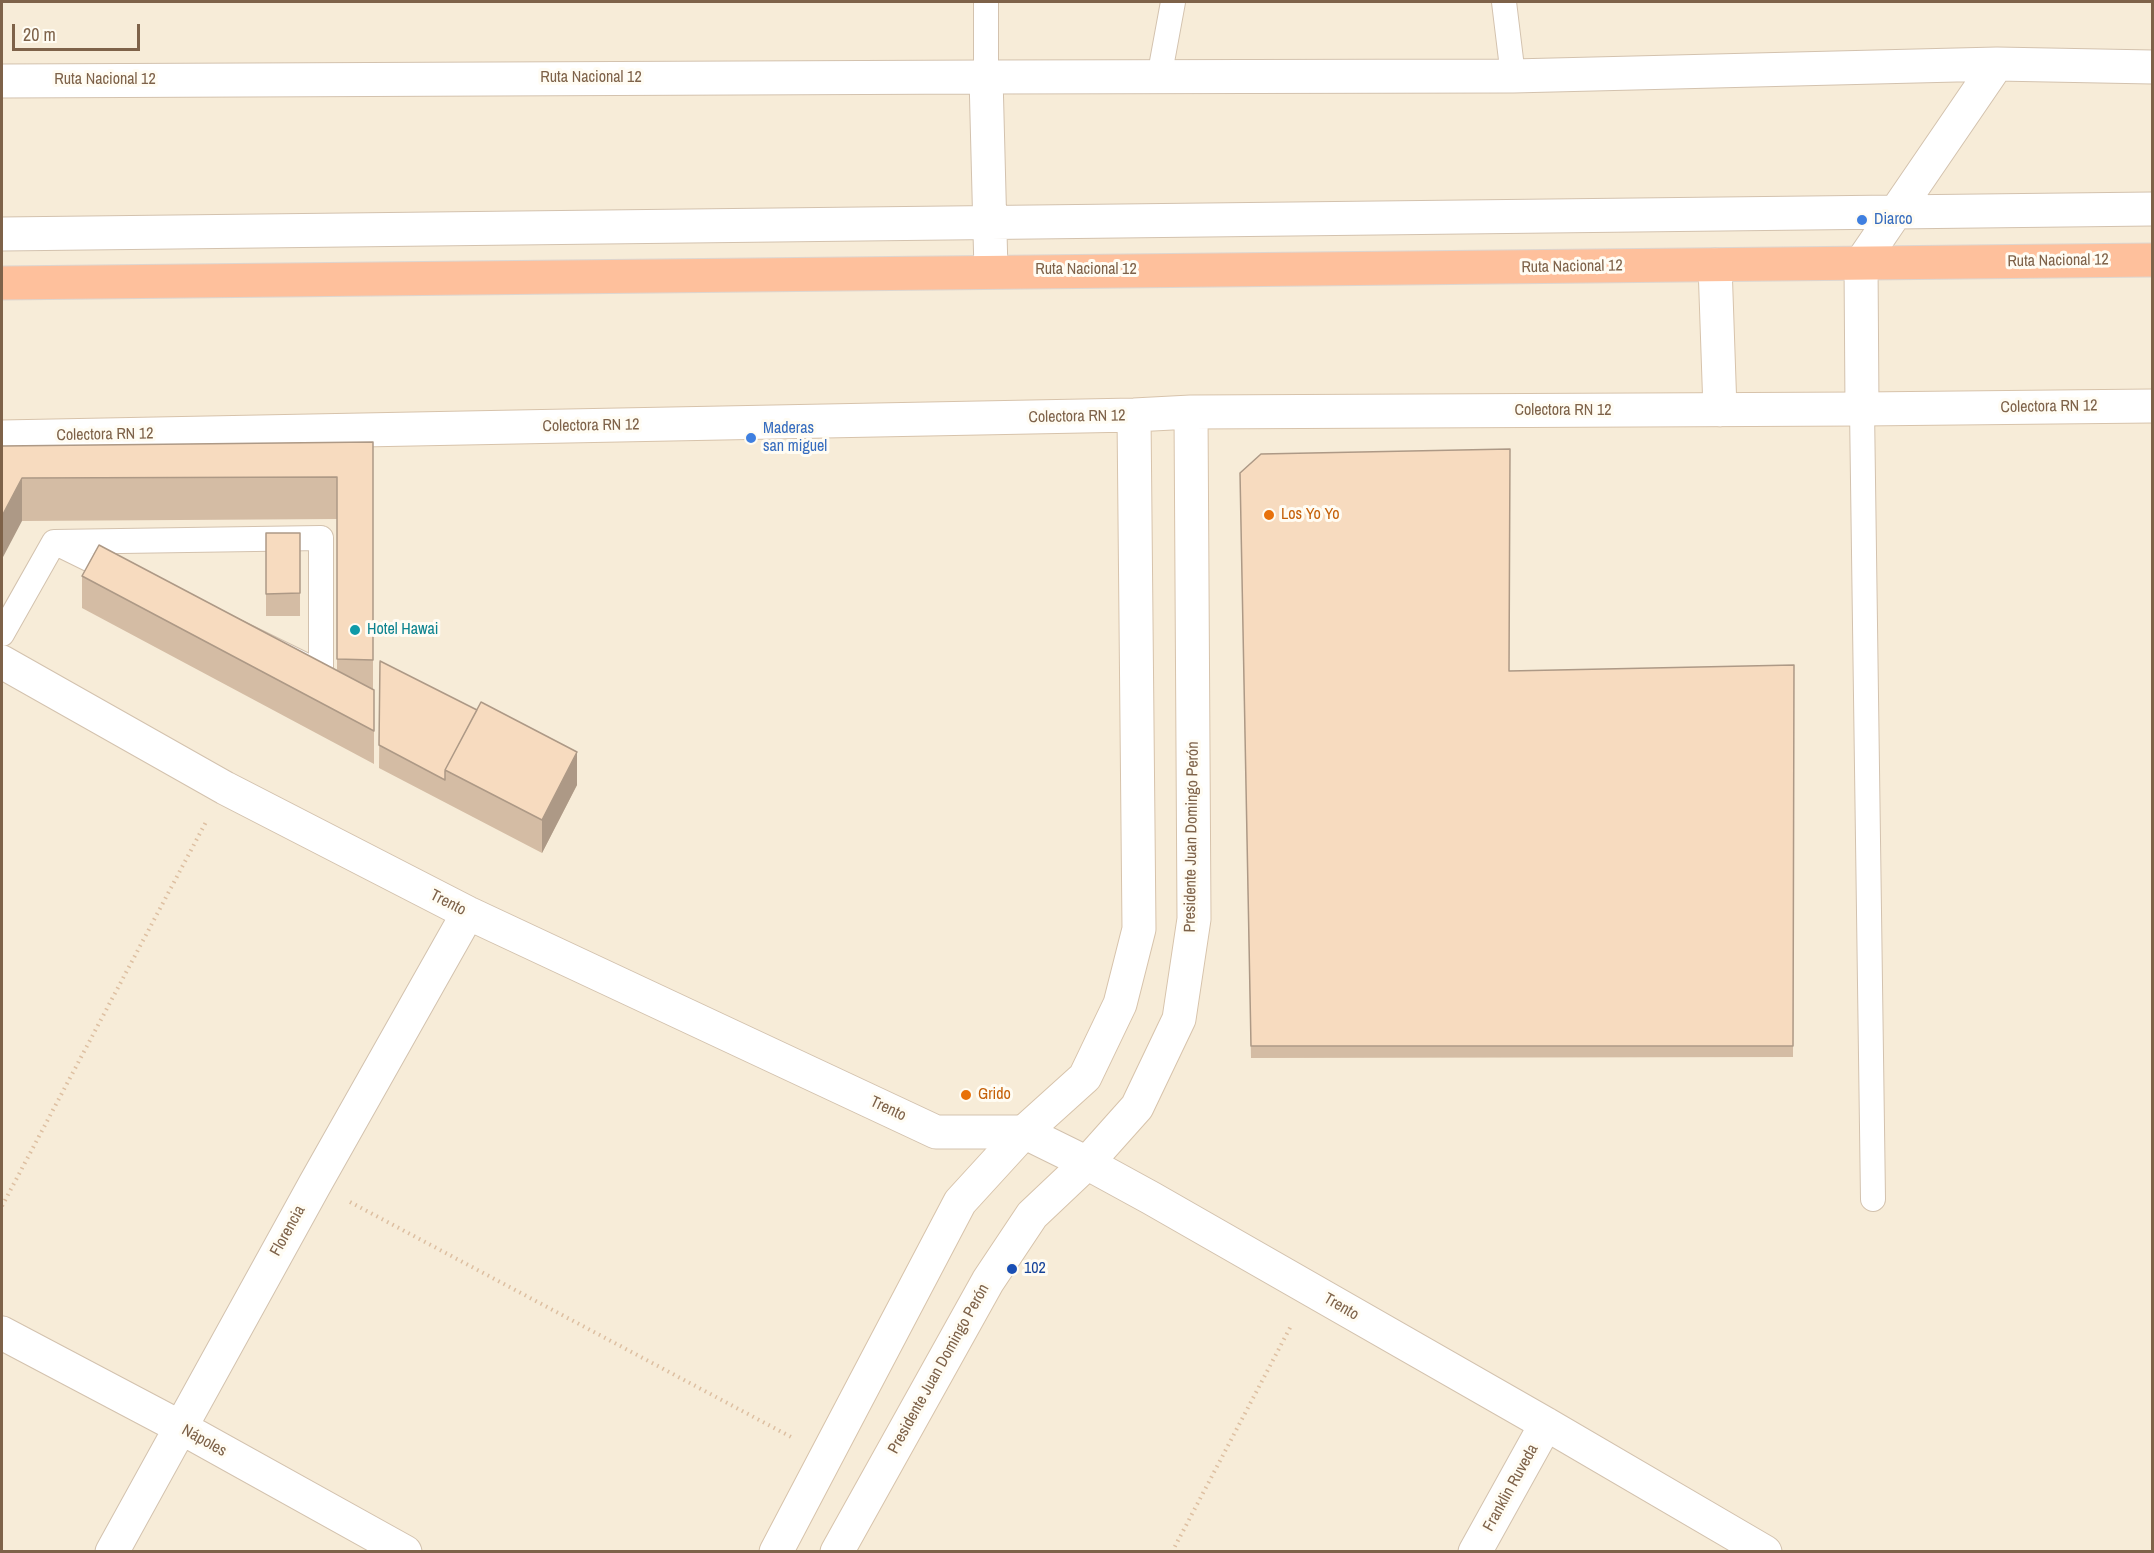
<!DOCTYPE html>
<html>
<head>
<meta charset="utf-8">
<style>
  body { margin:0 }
  #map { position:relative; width:2154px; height:1553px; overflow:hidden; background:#fef9eb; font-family:"Archivo Narrow",sans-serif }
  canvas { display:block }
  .frame { position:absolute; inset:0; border:3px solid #7e6249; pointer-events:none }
  .scale { position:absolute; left:12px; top:24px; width:128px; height:27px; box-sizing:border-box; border:3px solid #7e6249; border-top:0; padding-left:8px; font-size:18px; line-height:21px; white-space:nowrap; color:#7e6249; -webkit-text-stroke:4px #fffcf3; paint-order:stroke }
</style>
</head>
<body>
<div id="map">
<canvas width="2154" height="1553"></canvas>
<div class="frame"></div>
<div class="scale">20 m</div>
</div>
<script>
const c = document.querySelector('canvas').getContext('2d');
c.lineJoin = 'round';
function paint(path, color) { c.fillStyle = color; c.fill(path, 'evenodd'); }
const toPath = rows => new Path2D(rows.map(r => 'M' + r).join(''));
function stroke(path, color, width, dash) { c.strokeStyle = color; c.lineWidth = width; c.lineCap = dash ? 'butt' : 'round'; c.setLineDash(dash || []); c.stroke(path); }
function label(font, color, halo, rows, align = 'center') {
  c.font = font + ' "Archivo Narrow",sans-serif'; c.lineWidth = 6; c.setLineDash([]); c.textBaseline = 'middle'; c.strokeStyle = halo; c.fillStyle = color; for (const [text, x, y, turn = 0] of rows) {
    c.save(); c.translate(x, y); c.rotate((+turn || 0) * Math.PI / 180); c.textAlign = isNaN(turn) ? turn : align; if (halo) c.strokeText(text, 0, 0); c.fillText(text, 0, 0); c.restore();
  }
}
paint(toPath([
  [2,2,2152,2,2152,1551,2,1551]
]), '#f7ecd8');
const lane = toPath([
  [986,2,986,77],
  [1504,2,1513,76],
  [1159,78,1173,2],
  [1862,409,1873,1199],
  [321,538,321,673,54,542,321,538],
  [2,634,54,542]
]);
const street = toPath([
  [986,77,1513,76,1997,64,2152,67],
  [2,81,986,77,991,271],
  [2,234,2152,209],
  [1862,409,1861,263,1997,64],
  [2,662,225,788,468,913,936,1132,1024,1132,1087,1163,1151,1198,1546,1424,1765,1552],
  [2,1333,180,1427,405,1552],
  [112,1552,315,1184,468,913],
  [1475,1552,1546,1424]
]);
const secondary = toPath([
  [1715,265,1720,410],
  [2,437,1134,415,1191,412,1862,409,2152,406],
  [776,1552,960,1202,1024,1132,1085,1077,1120,1004,1139,929,1134,415],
  [837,1552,988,1281,1032,1215,1087,1163,1137,1107,1179,1019,1194,919,1191,412]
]);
const highway = toPath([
  [2,283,2152,260]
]);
stroke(lane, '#d3c2ae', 26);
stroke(street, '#d3c2ae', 35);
stroke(secondary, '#d7c3ab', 35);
stroke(highway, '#ddd6d0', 35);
stroke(toPath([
  [350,1202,793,1438],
  [2,1206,207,820],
  [1172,1552,1292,1324]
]), '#ddbfa1', 4, [1.5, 4.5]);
stroke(lane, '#fff', 24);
stroke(street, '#fff', 33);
stroke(secondary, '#fff', 33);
stroke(highway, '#fec09c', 33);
paint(toPath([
  [373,442,373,689,374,690,374,764,82,608,82,576,337,670,337,519,22,521,2,446],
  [1240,473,1509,671,1794,665,1793,1057,1251,1058],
  [266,533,300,533,300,616,266,616],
  [380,661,577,785,542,853,379,768]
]), '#d4bca4');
paint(toPath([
  [22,478,22,521,2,559,2,516],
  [577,752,577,785,542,853,542,820]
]), '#ad9986');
const building = toPath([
  [373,442,373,660,337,659,337,477,22,478,2,516,2,446,373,442],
  [1510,449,1509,671,1794,665,1793,1046,1251,1046,1240,473,1261,454,1510,449],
  [266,533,300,533,300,593,266,594,266,533],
  [99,545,374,690,374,731,82,576,99,545],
  [380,661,477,710,445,770,445,780,379,745,380,661],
  [481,702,577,752,542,820,445,770,481,702]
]);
paint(building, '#f7dbbf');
stroke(building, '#ad9986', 1.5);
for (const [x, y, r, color] of [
  [1862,220,6,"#3f7fe0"],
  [751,438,6,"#3f7fe0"],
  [1269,515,6,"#e8710a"],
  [355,630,6,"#0f9aa8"],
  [966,1095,6,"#e8710a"],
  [1012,1269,6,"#1a4fb4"]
]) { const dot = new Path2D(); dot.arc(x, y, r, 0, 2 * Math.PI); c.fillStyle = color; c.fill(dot); stroke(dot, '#fffcf3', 2); }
label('16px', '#7e6249', '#fffcf3', [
  ["Ruta Nacional 12",591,78],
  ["Ruta Nacional 12",105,80],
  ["Ruta Nacional 12",2058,261,-1],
  ["Ruta Nacional 12",1572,267,-1],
  ["Ruta Nacional 12",1086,270],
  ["Colectora RN 12",2049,407,-1],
  ["Colectora RN 12",1563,411],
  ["Colectora RN 12",1077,417,-1],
  ["Colectora RN 12",591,426,-1],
  ["Colectora RN 12",105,435,-1],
  ["Presidente Juan Domingo Perón",1192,837,-89],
  ["Trento",448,903,27],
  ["Trento",888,1109,25],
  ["Florencia",288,1231,-61],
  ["Trento",1341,1307,30],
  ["Presidente Juan Domingo Perón",939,1369,-61],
  ["Nápoles",204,1441,29],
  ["Franklin Ruveda",1511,1488,-61]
]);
label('16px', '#366cbe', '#fffcf3', [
  ["Diarco",1874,220],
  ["Maderas",763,429],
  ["san miguel",763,447]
], 'left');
label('16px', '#c56008', '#fffcf3', [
  ["Los Yo Yo",1281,515],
  ["Grido",978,1095]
], 'left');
label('16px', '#0d838f', '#fffcf3', [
  ["Hotel Hawai",367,630]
], 'left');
label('16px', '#164399', '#fffcf3', [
  ["102",1024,1269]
], 'left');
</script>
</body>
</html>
